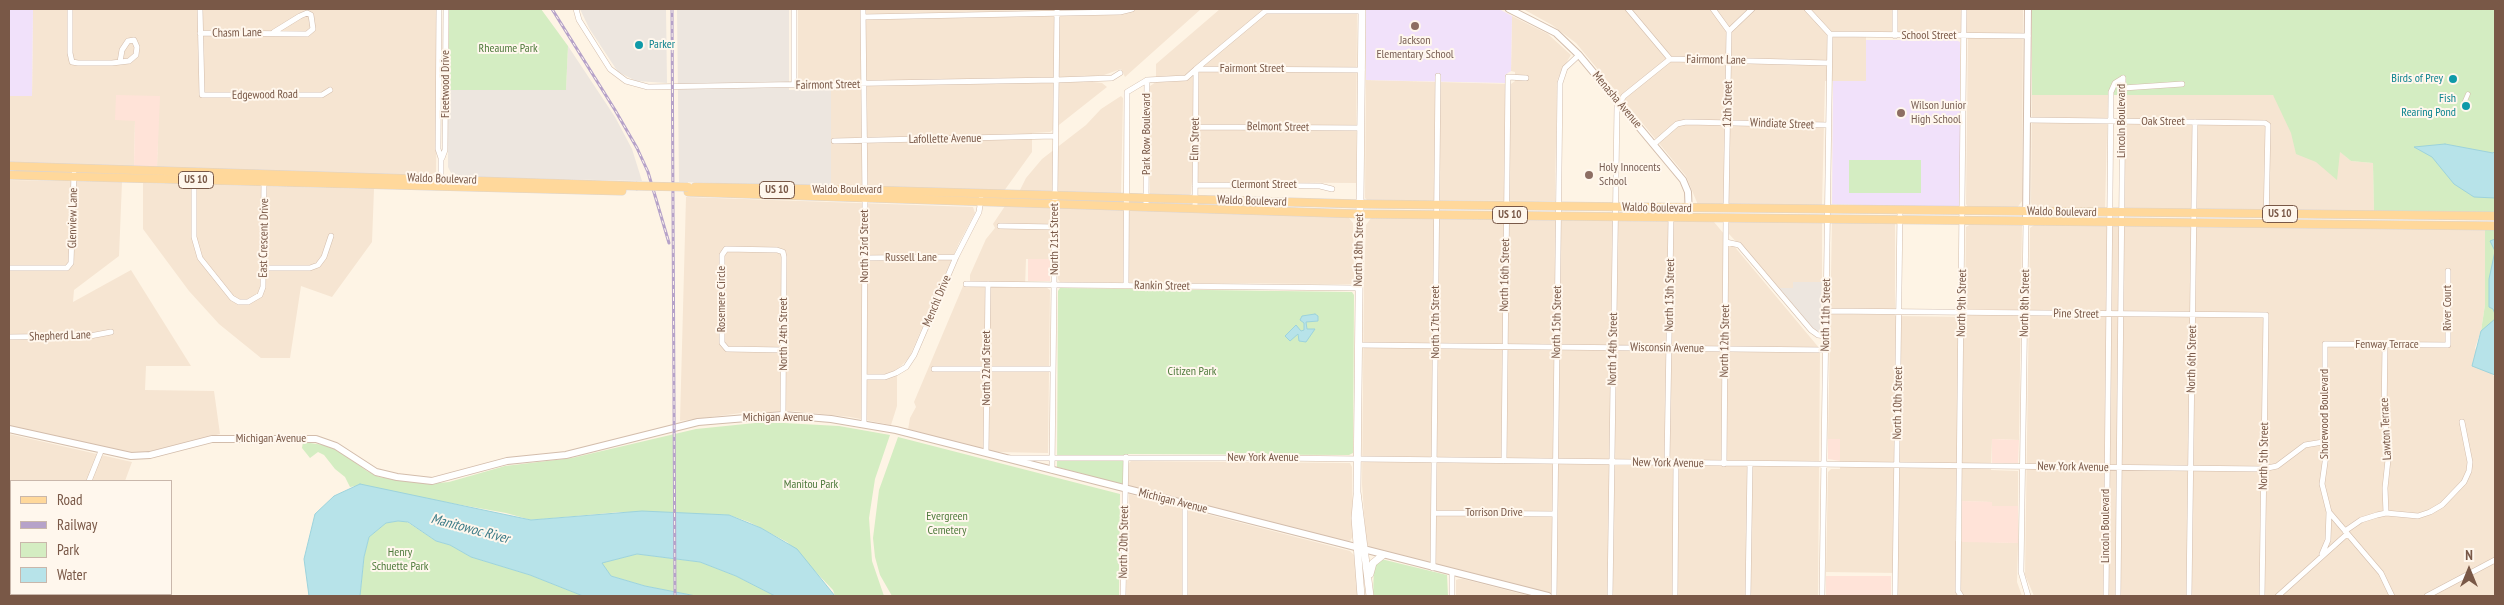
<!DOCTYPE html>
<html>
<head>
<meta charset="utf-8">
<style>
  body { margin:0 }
  #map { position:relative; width:2504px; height:605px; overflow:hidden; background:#fef4e5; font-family:"PT Sans Narrow",sans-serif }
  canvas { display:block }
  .frame { position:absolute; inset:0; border:10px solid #795847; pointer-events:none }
  .legend { position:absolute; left:10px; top:480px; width:162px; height:115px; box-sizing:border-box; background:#fff7ed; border:1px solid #c9b7ab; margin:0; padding:6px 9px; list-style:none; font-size:15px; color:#795847 }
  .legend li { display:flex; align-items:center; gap:10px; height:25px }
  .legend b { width:25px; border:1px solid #c9b7ab }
  .north { position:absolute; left:2444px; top:545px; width:50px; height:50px; -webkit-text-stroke:4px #fff7ed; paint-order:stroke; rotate:0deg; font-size:14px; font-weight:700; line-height:20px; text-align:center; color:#795847 }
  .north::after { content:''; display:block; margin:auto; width:18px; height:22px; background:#795847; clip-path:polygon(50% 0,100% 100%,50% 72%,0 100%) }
</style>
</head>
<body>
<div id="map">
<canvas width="2504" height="605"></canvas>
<div class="frame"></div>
<ul class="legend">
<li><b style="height:6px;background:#ffd89b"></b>Road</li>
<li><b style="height:6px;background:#b6a2c9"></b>Railway</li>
<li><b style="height:14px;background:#d4edc2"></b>Park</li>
<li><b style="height:14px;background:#b7e3e9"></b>Water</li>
</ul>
<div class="north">N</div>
</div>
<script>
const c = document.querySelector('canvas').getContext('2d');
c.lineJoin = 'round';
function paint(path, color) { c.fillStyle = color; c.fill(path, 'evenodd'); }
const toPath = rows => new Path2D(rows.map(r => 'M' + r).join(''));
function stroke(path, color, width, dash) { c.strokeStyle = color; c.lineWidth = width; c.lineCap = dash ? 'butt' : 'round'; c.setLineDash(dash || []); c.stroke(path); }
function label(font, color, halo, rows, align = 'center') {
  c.font = font + ' "PT Sans Narrow",sans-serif'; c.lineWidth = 4; c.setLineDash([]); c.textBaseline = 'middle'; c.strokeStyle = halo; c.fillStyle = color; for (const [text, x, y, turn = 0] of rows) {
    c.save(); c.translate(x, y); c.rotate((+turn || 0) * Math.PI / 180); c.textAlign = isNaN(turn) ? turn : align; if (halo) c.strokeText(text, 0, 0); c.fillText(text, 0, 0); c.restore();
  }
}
paint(toPath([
  [33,9,438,9,436,172,430,175,373,174,157,167,159,96,135,120,134,167,9,163,9,96,32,95],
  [798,9,1201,9,1125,77,1121,69,1104,75,1093,76,1093,82,1102,83,1107,87,1050,132,1032,133,1032,152,1004,191,831,186,831,82,802,82,798,79],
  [1220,9,1357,9,1356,183,1192,182,1191,194,1188,196,1150,194,1150,86,1156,82,1156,64],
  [1523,9,2023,9,2022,201,2017,208,1968,207,1966,204,1968,33,1866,33,1866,81,1825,81,1822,205,1698,205,1686,176,1576,43,1552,25],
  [1512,16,1548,34,1571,55,1561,71,1557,81,1555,201,1367,200,1365,198,1366,80,1511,84,1515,81,1515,72,1511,71],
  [2032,95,2108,95,2105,208,2032,208,2031,202],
  [2125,95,2273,95,2351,161,2373,163,2374,212,2125,209],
  [1121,96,1123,98,1121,194,1019,192,1026,178,1042,159,1086,125,1101,109],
  [9,180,122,182,119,256,74,290,73,302,131,270,191,366,146,366,145,390,214,391,220,434,148,452,128,452,9,426],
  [143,183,374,189,372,242,332,297,301,286,290,358,261,358,219,324,189,291,143,229],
  [686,197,973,207,975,213,959,243,909,358,897,370,897,406,891,425,850,417,794,411,741,413,680,421],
  [1005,206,1344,216,1349,218,1353,223,1354,281,1351,284,1333,284,1060,282,1058,279,1057,259,1026,259,1025,287,1046,287,1050,290,1048,453,996,452,908,430,910,418,916,407,914,402,963,286,970,286,970,275,986,239,995,228,993,224],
  [1371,218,1714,222,1820,349,1818,596,1559,596,1369,547,1366,542,1362,484,1364,283,1366,225],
  [1729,221,1822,223,1822,282,1793,282,1793,288,1779,288,1729,234],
  [1832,222,1895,224,1895,316,1965,317,1966,227,1971,224,2022,225,2019,440,1992,439,1991,470,2018,471,2018,506,1992,506,1991,502,1956,501,1955,541,2018,543,2017,582,2022,596,1898,596,1898,573,1826,572,1828,472,1831,469,1840,469,1840,439,1828,439],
  [2034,225,2485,229,2485,305,2481,331,2475,348,2495,378,2495,596,2034,596,2025,575,2030,235,2030,228],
  [9,434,132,462,125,481,11,481,11,594,98,594,98,596,9,596],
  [1131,461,1350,463,1352,467,1353,536,1350,541,1344,541,1127,486,1128,464],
  [1129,494,1350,551,1354,555,1358,595,1126,596],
  [1459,579,1463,579,1530,596,1456,596,1456,580]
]), '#f6e5d2');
paint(toPath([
  [116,95,160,96,157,167,134,167,135,121,115,120],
  [1028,259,1050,259,1050,281,1028,281],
  [1828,439,1840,439,1840,461,1828,459],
  [1992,439,2019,440,2018,463,1992,463],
  [1962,501,1992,502,1992,506,2018,506,2018,543,1962,542],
  [1826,576,1891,576,1891,596,1826,596]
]), '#ffe3d8');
paint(toPath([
  [580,9,666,9,667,83,636,81,618,72,589,28],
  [677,9,789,9,789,90,831,89,831,186,679,182],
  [568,46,615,117,632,149,642,181,465,177,451,173,448,167,448,90,566,90],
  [1793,282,1822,282,1820,333,1816,332,1779,288,1793,288]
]), '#ede6df');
paint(toPath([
  [9,9,33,9,32,96,9,96],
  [1366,9,1499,9,1512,16,1511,71,1505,75,1505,83,1366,80],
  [1866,40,1956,40,1960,42,1960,204,1958,208,1832,204,1833,81,1866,81]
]), '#f1e1fa');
paint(toPath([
  [449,9,541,9,568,46,566,90,448,90],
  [2032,9,2495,9,2495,213,2374,212,2373,163,2351,161,2340,152,2337,180,2316,162,2296,154,2291,133,2273,95,2032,95],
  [1849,160,1921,160,1921,193,1849,193],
  [2485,229,2495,229,2495,378,2494,374,2472,366,2481,331,2485,305],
  [1060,288,1352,292,1354,295,1353,453,1349,455,1128,454,1127,486,1057,467,1058,291],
  [765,422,839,426,890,435,875,479,869,518,872,561,884,596,835,596,833,590,787,542,749,522,729,515,620,512,531,520,506,513,356,486,350,487,345,477,335,469,324,455,318,452,310,458,302,448,303,442,324,445,336,449,367,471,379,477,428,484,449,482,505,466,572,458,696,429],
  [898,437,1120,494,1119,596,892,596,880,575,875,557,873,538,879,490],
  [398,521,407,522,436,541,450,545,471,557,530,575,583,596,360,596,364,557,369,537,386,523],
  [637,554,700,562,736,576,775,596,696,596,645,586,611,576,601,563],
  [1381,559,1447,575,1448,596,1373,596,1374,566]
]), '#d4edc2');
const water = toPath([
  [2445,144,2493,153,2495,151,2495,198,2474,197,2454,184,2432,157,2414,147,2445,144],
  [2495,239,2495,314,2493,309,2489,307,2489,279,2495,251,2490,241,2495,239],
  [1315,314,1318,316,1318,321,1306,322,1307,329,1315,329,1306,342,1299,341,1298,334,1290,341,1285,336,1296,325,1301,331,1304,330,1304,323,1300,320,1302,316,1315,314],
  [2495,319,2495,375,2472,366,2481,331,2495,319],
  [360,484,531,520,642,511,729,515,761,528,797,549,835,596,775,596,736,576,700,562,637,554,602,563,611,576,645,586,696,596,583,596,530,575,471,557,450,545,436,541,408,522,398,521,386,523,369,537,364,557,360,596,309,596,304,559,315,514,334,496,360,484]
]);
paint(water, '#b7e3e9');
stroke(water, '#9dd3dc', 1);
const pedestrian = toPath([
  [2465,101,2468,94]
]);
const minor = toPath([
  [70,9,70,53,72,62,78,63,112,63,129,61,136,55,137,47,134,40,128,41,122,50,120,62],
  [200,9,202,95,322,95,330,90],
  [439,9,438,149,441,158,441,182],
  [576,9,579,20,610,69,626,81,648,87,1056,80,1112,78,1120,73],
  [863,9,865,199,864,423],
  [1628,9,1670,59],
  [1713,9,1729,31],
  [1807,9,1830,34],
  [1895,9,1895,36],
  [1265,11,1362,11],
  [863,17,1120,12,1132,9],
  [200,33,307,34,313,29,311,15,307,13,300,16,274,32],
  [1830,34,2028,36],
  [794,85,794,9],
  [2123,88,2182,84],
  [2028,120,2265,123,2268,125,2266,224],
  [1195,127,1361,128],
  [834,141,1055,136],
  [1654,144,1677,124,1686,122,1828,125],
  [442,158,445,150,446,9],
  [194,180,194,237,200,258,232,298,239,302,248,302,260,295,263,287,264,179],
  [1195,185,1320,186,1332,189],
  [1146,208,1147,80],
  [1726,208,1729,31,1752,9],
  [1195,209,1196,69,1268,9],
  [2026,221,2021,572,2028,596],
  [1000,226,1055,227],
  [1726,242,1739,245,1811,330,1818,335,1825,336],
  [865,258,956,257],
  [9,268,67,268,71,263,74,174],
  [264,268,310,268,318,265,324,257,331,236],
  [966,284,1359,288],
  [1126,285,1127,92,1147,80,1186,78,1196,69,1362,70],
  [1825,311,2266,315,2262,596],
  [9,337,90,336,111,332],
  [1358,345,1825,350],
  [2385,345,2384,416,2389,450,2385,488,2386,513],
  [934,369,1053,369],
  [865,377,885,377,896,373,906,367,914,355,956,257,979,212,981,199],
  [783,415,784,257,783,252,777,250,726,249,722,255,722,343,727,349,783,350],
  [986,452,988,284],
  [1009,458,1273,458,2263,469,2277,466,2305,445,2323,442],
  [1504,461,1508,77,1526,78],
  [1667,463,1671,217],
  [1724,464,1726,218],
  [1052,470,1057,9],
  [89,481,101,451],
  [9,497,11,497],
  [2329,512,2381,573,2392,596],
  [1434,513,1554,514],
  [2345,531,2361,520,2377,515,2386,513,2418,516,2430,512,2442,505,2464,482,2469,471,2470,462,2462,422],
  [2322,554,2328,540,2329,512,2322,484,2327,448,2323,442,2325,433,2325,344,2448,345,2448,271],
  [9,562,11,563],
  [1433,568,1438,76],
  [54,594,55,596],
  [1123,596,1126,457],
  [1185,596,1185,504],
  [1452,596,1452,573],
  [1554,596,1560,83,1565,68,1579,55],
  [1610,596,1617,106,1624,96,1670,59,1829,63],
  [1675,596,1676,463],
  [1748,596,1750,464],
  [1822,596,1830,34],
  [1895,596,1900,210],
  [1961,596,1958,591,1964,9],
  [2106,596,2111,92,2115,83,2123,78],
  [2118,596,2123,78],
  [2189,596,2195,122],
  [2278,596,2347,534],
  [2427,596,2495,560]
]);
const tertiary = toPath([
  [1509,9,1556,33,1579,55,1683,180,1688,192,1689,217],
  [2026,221,2028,9],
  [9,429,131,456,150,455,212,439,316,439,336,446,376,472,397,477,432,481,507,461,566,455,698,422,783,415,831,419,896,430,1548,596]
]);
const secondary = toPath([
  [1362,9,1357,492,1370,596],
  [1357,495,1355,518,1361,596],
  [1370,574,1373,563,1383,555]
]);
const primary = toPath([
  [9,166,636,186],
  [9,175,622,191],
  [695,187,865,190,1360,204,2495,216],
  [688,192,1360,214,2495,226]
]);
stroke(pedestrian, '#d3bdac', 5);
stroke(minor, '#d3bdac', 6);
stroke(tertiary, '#d3bdac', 8);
stroke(secondary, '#d6bda9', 8);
stroke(primary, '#dcd4cf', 9);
stroke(pedestrian, '#fff', 4);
stroke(minor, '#fff', 5);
stroke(tertiary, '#fff', 6);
stroke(secondary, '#fff', 7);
stroke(primary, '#ffd89b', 8);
const rail = toPath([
  [552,9,615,110,637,148,648,172,669,243],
  [672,9,675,596]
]);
stroke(rail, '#b6a2c9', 3);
stroke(rail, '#fff7ed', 1, [4]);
const primaryBridge = toPath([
  [636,186,688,187]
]);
stroke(primaryBridge, '#dcd4cf', 9, []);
stroke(primaryBridge, '#ffd89b', 8);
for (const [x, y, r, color] of [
  [1415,26,5,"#8d6e63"],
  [639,45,5,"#0f9aa8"],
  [2453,79,5,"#0f9aa8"],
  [2466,106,5,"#0f9aa8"],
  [1901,113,5,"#8d6e63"],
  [1589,175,5,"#8d6e63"]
]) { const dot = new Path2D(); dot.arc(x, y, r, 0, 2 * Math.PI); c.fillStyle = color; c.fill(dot); stroke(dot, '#fff7ed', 2); }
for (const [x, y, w] of [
  [196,180,35],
  [777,190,35],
  [2280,214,35],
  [1510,215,35]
]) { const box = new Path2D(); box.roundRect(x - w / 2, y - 8.5, w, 17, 4); c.fillStyle = '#fff7ed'; c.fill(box); stroke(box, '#795847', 1); }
label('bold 11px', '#795847', null, [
  ["US 10",196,180],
  ["US 10",777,190],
  ["US 10",2280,214],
  ["US 10",1510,215]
]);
label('12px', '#795847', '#fff7ed', [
  ["Chasm Lane",237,33,-1],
  ["School Street",1929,36],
  ["Fairmont Lane",1716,60,1],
  ["Fairmont Street",1252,69],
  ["Fleetwood Drive",446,84,-90],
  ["Fairmont Street",828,85,-1],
  ["Edgewood Road",265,95,-1],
  ["Menasha Avenue",1617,100,50],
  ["12th Street",1728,104,-89],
  ["Lincoln Boulevard",2122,121,-90],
  ["Oak Street",2163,122],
  ["Windiate Street",1782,124,2],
  ["Belmont Street",1278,127,1],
  ["Park Row Boulevard",1147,134,-90],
  ["Lafollette Avenue",945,139,-1],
  ["Elm Street",1195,139,-89],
  ["Waldo Boulevard",442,179,2],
  ["Clermont Street",1264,185],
  ["Waldo Boulevard",847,190],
  ["Waldo Boulevard",1252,201,2],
  ["Waldo Boulevard",1657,208,1],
  ["Waldo Boulevard",2062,212,1],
  ["Glenview Lane",73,218,-89],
  ["East Crescent Drive",264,238,-89],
  ["North 21st Street",1055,239,-90],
  ["North 23rd Street",865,246,-90],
  ["North 18th Street",1359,250,-89],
  ["Russell Lane",911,258],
  ["North 16th Street",1505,275,-89],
  ["Rankin Street",1162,286,1],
  ["North 13th Street",1670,295,-89],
  ["Rosemere Circle",722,299,-90],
  ["Menchl Drive",937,301,-67],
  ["North 9th Street",1962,303,-89],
  ["North 8th Street",2025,303,-89],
  ["River Court",2448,308,-90],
  ["Pine Street",2076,314,1],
  ["North 11th Street",1826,315,-89],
  ["North 17th Street",1436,322,-90],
  ["North 15th Street",1557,322,-89],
  ["North 24th Street",784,334,-90],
  ["Shepherd Lane",60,336,-2],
  ["North 12th Street",1725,341,-89],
  ["Fenway Terrace",2387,345],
  ["Wisconsin Avenue",1667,348,1],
  ["North 14th Street",1613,349,-89],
  ["North 6th Street",2192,359,-89],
  ["North 22nd Street",987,368,-90],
  ["North 10th Street",1898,403,-89],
  ["Shorewood Boulevard",2325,414,-90],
  ["Michigan Avenue",778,418],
  ["Lawton Terrace",2386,429,-93],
  ["Michigan Avenue",271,439],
  ["North 5th Street",2264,456,-89],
  ["New York Avenue",1263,458],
  ["New York Avenue",1668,463,1],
  ["New York Avenue",2073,467,1],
  ["Michigan Avenue",1173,501,14],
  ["Torrison Drive",1494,513],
  ["Lincoln Boulevard",2106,526,-90],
  ["North 20th Street",1124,542,-89]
]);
label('12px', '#785e54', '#fff7ed', [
  ["Jackson",1415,41,"center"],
  ["Elementary School",1415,55,"center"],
  ["Wilson Junior",1911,106],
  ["High School",1911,120],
  ["Holy Innocents",1599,168],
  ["School",1599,182]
], 'left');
label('12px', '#0d838f', '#fff7ed', [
  ["Parker",649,45,"left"],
  ["Birds of Prey",2443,79],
  ["Fish",2456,99],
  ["Rearing Pond",2456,113]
], 'right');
label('12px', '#4f7a3c', '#fff7ed', [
  ["Rheaume Park",508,49],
  ["Citizen Park",1192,372],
  ["Manitou Park",811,485],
  ["Evergreen",947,517],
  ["Cemetery",947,531],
  ["Henry",400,553],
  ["Schuette Park",400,567]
]);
label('italic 14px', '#3c7b87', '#fff7ed', [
  ["Manitowoc River",470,529,15]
]);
</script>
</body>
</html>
